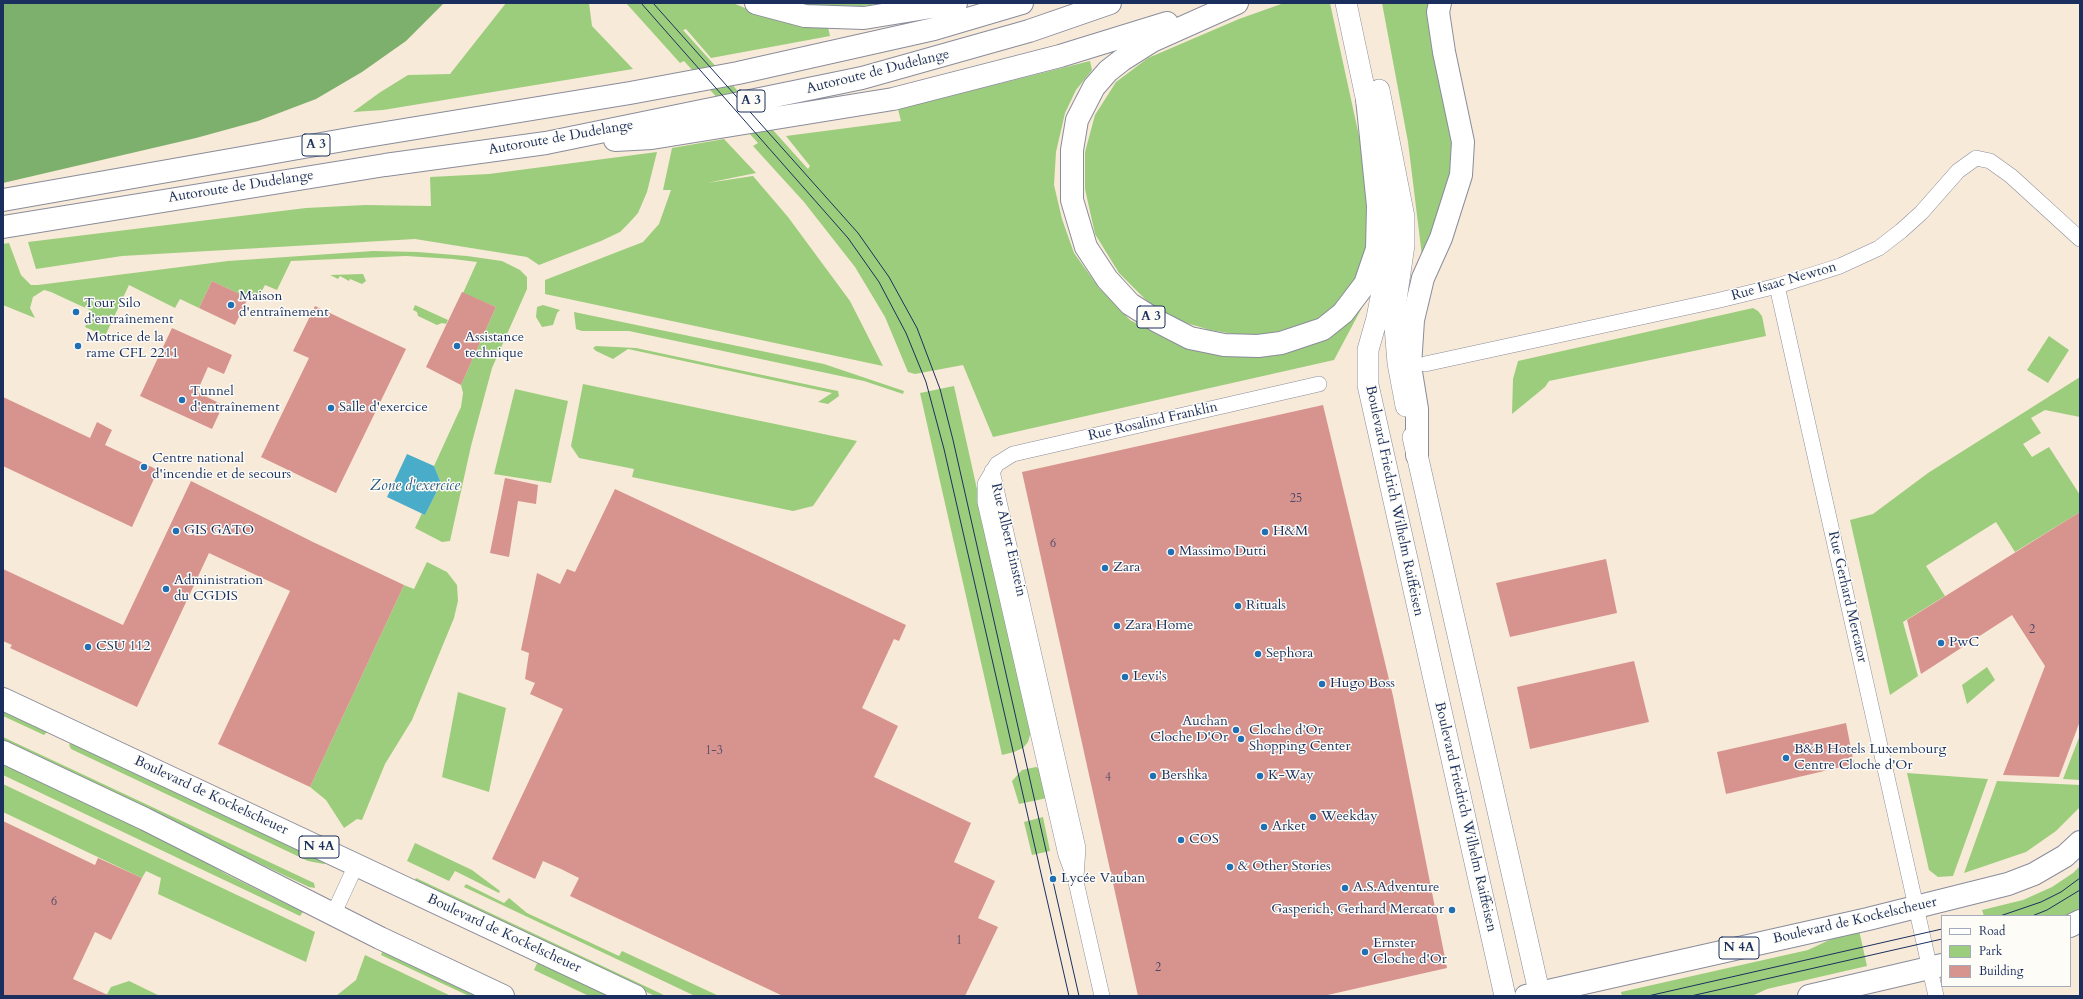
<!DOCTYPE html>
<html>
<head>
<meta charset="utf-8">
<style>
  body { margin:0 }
  #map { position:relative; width:2083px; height:999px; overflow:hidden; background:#f8ead8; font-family:Cardo,serif }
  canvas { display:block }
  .frame { position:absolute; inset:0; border:4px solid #1b2f5e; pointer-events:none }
  .legend { position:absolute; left:1941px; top:915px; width:130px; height:72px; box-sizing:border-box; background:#fdfcf7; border:1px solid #a3aaba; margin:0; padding:5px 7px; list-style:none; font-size:12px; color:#1b2f5e }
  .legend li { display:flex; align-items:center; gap:8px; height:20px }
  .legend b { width:20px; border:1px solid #a3aaba }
</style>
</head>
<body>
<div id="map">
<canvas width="2083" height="999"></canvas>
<div class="frame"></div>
<ul class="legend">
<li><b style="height:5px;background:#fff"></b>Road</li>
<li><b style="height:11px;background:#9ccd7c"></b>Park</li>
<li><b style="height:11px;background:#d7938d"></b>Building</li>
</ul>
</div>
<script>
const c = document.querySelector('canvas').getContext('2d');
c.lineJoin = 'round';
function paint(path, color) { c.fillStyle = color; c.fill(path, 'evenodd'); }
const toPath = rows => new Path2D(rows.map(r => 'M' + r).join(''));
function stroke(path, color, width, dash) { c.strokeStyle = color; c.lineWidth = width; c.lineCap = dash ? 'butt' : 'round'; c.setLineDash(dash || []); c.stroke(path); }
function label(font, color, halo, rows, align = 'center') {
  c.font = font + ' Cardo,serif'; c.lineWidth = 3; c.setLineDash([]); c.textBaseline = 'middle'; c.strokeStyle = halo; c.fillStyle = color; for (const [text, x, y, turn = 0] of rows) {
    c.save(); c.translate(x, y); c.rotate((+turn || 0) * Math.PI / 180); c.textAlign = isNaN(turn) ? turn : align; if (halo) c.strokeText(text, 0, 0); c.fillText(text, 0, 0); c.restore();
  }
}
paint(toPath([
  [506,3,589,3,592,26,633,69,383,110,353,112,379,93,408,75,450,74],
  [626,3,733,3,762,15,828,27,830,36,711,58,686,29,683,30,808,169,810,166,786,136,901,121,898,109,1090,61,1092,70,1076,90,1065,113,1056,152,1054,185,1062,219,1074,253,1099,288,1130,320,1170,341,1186,347,1247,355,1366,300,1334,360,993,437,963,365,915,374,908,372,885,317,855,267,804,202,753,146,758,143,684,61,680,63],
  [800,3,889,3,861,6,810,5],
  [1284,3,1330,3,1366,168,1370,209,1366,253,1354,284,1332,309,1312,322,1268,334,1239,335,1210,330,1183,322,1150,304,1119,273,1095,234,1085,189,1085,152,1095,115,1116,82,1148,58,1239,19],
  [1382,3,1432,3,1451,134,1451,162,1449,183,1442,212,1422,256,1408,142],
  [724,139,756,173,707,183,753,176,788,217,850,301,883,366,545,294,545,280,643,242,659,224,671,190,663,190,672,148],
  [657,152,647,192,638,213,629,223,620,232,601,241,539,265,527,257,415,239,122,256,36,269,28,242,306,208,365,205,431,206,430,177,489,174],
  [9,243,21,275,31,285,38,285,228,261,373,251,418,252,467,256,502,261,520,270,527,277,527,289,492,368,471,446,450,541,442,542,415,528,422,513,425,515,441,483,434,466,461,407,463,393,461,385,496,307,463,293,477,262,453,259,406,256,291,261,277,290,265,285,256,302,212,281,199,308,180,299,175,308,129,285,105,336,85,327,92,311,51,292,44,290,33,297,30,308,35,318,3,305,3,244],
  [363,274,366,281,362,284,350,279,349,281,340,276,338,279,330,275],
  [415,305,448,320,446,324,442,323,437,325,418,316,417,312,413,310],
  [543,305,560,310,557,313,553,325,542,327,536,317,537,307],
  [1753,308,1758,311,1762,316,1766,336,1549,381,1545,387,1512,414,1513,379,1518,361],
  [574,312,824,364,904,391,903,394,864,381,629,331,582,331,576,329],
  [2049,336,2069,350,2048,383,2027,370],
  [596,346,636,348,833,390,838,391,839,396,828,404,818,402,832,393,628,349,613,359,596,351,593,348],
  [2080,377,2080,417,2045,410,2031,418,2041,433,2023,444,2032,457,2049,447,2080,495,2080,512,2015,552,1996,522,1926,566,1945,596,1903,622,1918,676,1890,695,1850,520,1873,514,1928,473],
  [583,384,857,441,813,506,793,511,632,477,634,469,579,458,571,446],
  [954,386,1031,731,1028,742,1023,748,1014,752,1002,755,920,393],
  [515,389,568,401,551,483,494,474],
  [427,562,447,572,457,585,458,601,454,618,412,720,385,764,362,820,357,819,344,828,326,800,310,787,404,585,414,589],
  [1987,667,1995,680,1967,704,1962,685],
  [458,692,506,708,489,792,442,777],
  [3,707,48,729,47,732,44,735,3,716],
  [2080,735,2080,780,2063,779],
  [3,737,314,883,315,888,309,887,3,742],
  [72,741,327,861,324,864,308,861,71,749,69,745],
  [3,760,181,847,226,874,303,912,300,916,3,775],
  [1036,767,1040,769,1047,798,1019,804,1012,781,1022,770],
  [1907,773,1988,779,1953,876,1938,877,1929,870],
  [1997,781,2080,785,2080,807,2056,831,2026,852,1964,873],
  [3,784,315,932,306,962,158,894,161,878,146,871,142,878,3,812],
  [1043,817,1050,851,1032,855,1024,822],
  [415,843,472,870,500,891,499,893,455,871,449,881,407,861],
  [2080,866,2080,908,2067,916,1984,916,1982,910,2023,900,2052,887,2073,873],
  [416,878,666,996,655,996,414,882],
  [466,884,504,903,509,898,527,913,619,956,622,951,719,996,695,996,464,887],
  [1859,930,1867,966,1767,989,1752,996,1622,996,1621,992,1808,950,1844,933],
  [383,950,481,996,469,996,381,955],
  [365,955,451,996,336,996,356,980],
  [539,959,617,996,589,996,534,970],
  [129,981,160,996,106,996,111,987]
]), '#9ccd7c');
paint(toPath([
  [3,3,444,3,406,41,362,72,316,99,258,121,196,138,3,183]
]), '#7db06c');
paint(toPath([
  [407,454,434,466,441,483,425,515,387,497]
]), '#49acc8');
paint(toPath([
  [212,281,248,298,235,325,199,308],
  [462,292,496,307,461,385,426,367],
  [315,306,406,349,336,493,261,457,309,358,293,351],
  [172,328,232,355,224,374,208,367,197,392,223,405,212,429,140,396],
  [3,397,90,438,97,422,112,430,105,445,158,470,132,527,3,466],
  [1323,405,1393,696,1447,968,1323,996,1138,996,1022,472],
  [505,478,538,485,536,504,518,501,509,557,490,553],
  [191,481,313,542,404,585,310,787,218,744,290,591,209,553,137,707,10,648,12,645,3,641,3,569,123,625],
  [615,489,906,625,899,641,894,639,862,708,898,726,874,777,971,823,954,862,995,881,978,918,998,927,965,996,783,996,570,896,579,878,561,869,543,861,535,879,492,859,563,709,530,694,535,683,525,679,529,653,521,650,537,573,560,584,567,569,575,572],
  [2080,512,2080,721,2059,777,2003,775,2045,666,2012,615,1921,674,1907,620],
  [1606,559,1617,613,1510,637,1496,583],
  [1634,661,1649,722,1530,749,1517,687],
  [1846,723,1854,764,1726,794,1717,752],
  [3,821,95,865,98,858,142,878,111,940,95,932,73,979,110,996,3,996]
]), '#d7938d');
const street = toPath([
  [1777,286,1936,996],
  [1425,364,1720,300,1777,286,1840,266,1879,248,1901,231,1921,213,1958,171,1976,158,1990,161,2011,176,2080,239],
  [992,471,1078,848,1076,877],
  [333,915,356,865],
  [1102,996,1076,882,1066,855,985,502,985,484,997,464,1013,454,1319,384]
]);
const secondary = toPath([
  [1346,3,1370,116],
  [1379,90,1404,217,1404,245,1394,314,1398,363,1406,406],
  [1384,186,1389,215,1389,256,1377,318,1368,350,1368,385,1505,996],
  [1413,437,1540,996]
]);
const primary = toPath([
  [3,699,635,996],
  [3,752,145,819,380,938,503,996],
  [2070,926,2080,921],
  [1526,996,1868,919,2008,884,2034,874,2065,856,2080,842],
  [1809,996,1942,965]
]);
const highway = toPath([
  [756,3,805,16,864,18,956,3],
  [1237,3,1152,41,1122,60,1108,71,1094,87,1077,120,1072,150,1072,200,1086,247,1107,279,1130,304,1157,321,1190,338,1224,345,1258,346,1281,343,1323,329,1343,313,1365,284,1377,249,1378,206,1367,98],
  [615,140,652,138,893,99,1060,56,1167,23],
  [3,200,355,138,630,93,738,73,934,29,1022,3],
  [3,227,385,165,546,143,862,78,1029,31,1110,3],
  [1417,455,1417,409,1410,366,1413,320,1423,278,1441,238,1461,175,1463,142,1444,52,1438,12,1440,3]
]);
stroke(street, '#8a8c9b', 16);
stroke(secondary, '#8a8c9b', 22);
stroke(primary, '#8a8c9b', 24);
stroke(highway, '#8a8c9b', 24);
stroke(street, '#fff', 15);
stroke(secondary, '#fff', 21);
stroke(primary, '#fff', 22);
stroke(highway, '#fff', 22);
stroke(toPath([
  [641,3,848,238,879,282,906,333,926,382,944,449,1069,996],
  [653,3,858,233,889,277,917,328,940,389,953,440,1079,996],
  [2000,916,2041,902,2061,892,2080,878],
  [2032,916,2047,910,2080,890],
  [1648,996,1942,929],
  [1691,996,1942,939]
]), '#1b2f5e', 1);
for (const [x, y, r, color] of [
  [231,305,4,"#1f6fb2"],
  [76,312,4,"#1f6fb2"],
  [78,346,4,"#1f6fb2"],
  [457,346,4,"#1f6fb2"],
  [182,400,4,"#1f6fb2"],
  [331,408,4,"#1f6fb2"],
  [144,467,4,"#1f6fb2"],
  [176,531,4,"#1f6fb2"],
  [1265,532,4,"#1f6fb2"],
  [1171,552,4,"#1f6fb2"],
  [1105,568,4,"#1f6fb2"],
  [166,589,4,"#1f6fb2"],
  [1238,606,4,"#1f6fb2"],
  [1117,626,4,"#1f6fb2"],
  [1941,643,4,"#1f6fb2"],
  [88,647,4,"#1f6fb2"],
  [1258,654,4,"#1f6fb2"],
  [1125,677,4,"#1f6fb2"],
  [1322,684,4,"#1f6fb2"],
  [1236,730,4,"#1f6fb2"],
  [1241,739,4,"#1f6fb2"],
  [1786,758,4,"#1f6fb2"],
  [1153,776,4,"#1f6fb2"],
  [1260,776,4,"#1f6fb2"],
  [1313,817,4,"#1f6fb2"],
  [1264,827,4,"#1f6fb2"],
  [1181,840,4,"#1f6fb2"],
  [1230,867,4,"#1f6fb2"],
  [1053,879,4,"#1f6fb2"],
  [1345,888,4,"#1f6fb2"],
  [1452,910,4,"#1f6fb2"],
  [1365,952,4,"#1f6fb2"]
]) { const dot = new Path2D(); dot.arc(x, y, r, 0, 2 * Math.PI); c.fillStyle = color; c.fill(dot); stroke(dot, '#fdfcf7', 1.5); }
label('12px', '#4a486a', null, [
  ["25",1296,499],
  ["6",1053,544],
  ["2",2032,630],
  ["1-3",714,751],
  ["4",1108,778],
  ["6",54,902],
  ["1",959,941],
  ["2",1158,968]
]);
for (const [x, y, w] of [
  [751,101,28],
  [316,145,28],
  [1151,317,28],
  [319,847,40],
  [1739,948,40]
]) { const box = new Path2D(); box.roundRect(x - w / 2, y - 11, w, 22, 3); c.fillStyle = '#fdfcf7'; c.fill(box); stroke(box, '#1b2f5e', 1); }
label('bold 13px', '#1b2f5e', null, [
  ["A 3",751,101],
  ["A 3",316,145],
  ["A 3",1151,317],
  ["N 4A",319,847],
  ["N 4A",1739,948]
]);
label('14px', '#1b2f5e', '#fdfcf7', [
  ["Autoroute de Dudelange",878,72,-14],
  ["Autoroute de Dudelange",561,138,-10],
  ["Autoroute de Dudelange",241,187,-9],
  ["Rue Isaac Newton",1784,282,-16],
  ["Rue Rosalind Franklin",1153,422,-13],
  ["Boulevard Friedrich Wilhelm Raiffeisen",1394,501,78],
  ["Rue Albert Einstein",1008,540,77],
  ["Rue Gerhard Mercator",1847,597,77],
  ["Boulevard de Kockelscheuer",211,796,25],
  ["Boulevard Friedrich Wilhelm Raiffeisen",1465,817,77],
  ["Boulevard de Kockelscheuer",1855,921,-13],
  ["Boulevard de Kockelscheuer",504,934,25]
]);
label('14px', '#1b2f5e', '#fdfcf7', [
  ["Maison",239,297],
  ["d'entraînement",239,313],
  ["Tour Silo",84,304],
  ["d'entraînement",84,320],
  ["Motrice de la",86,338],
  ["rame CFL 2211",86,354],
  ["Assistance",465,338],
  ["technique",465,354],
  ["Tunnel",190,392],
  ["d'entraînement",190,408],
  ["Salle d'exercice",339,408],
  ["Centre national",152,459],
  ["d'incendie et de secours",152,475],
  ["GIS GATO",184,531],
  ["H&M",1273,532],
  ["Massimo Dutti",1179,552],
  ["Zara",1113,568],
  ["Administration",174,581],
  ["du CGDIS",174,597],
  ["Rituals",1246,606],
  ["Zara Home",1125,626],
  ["PwC",1949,643],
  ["CSU 112",96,647],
  ["Sephora",1266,654],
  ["Levi's",1133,677],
  ["Hugo Boss",1330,684],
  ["Auchan",1228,722,"right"],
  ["Cloche D'Or",1228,738,"right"],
  ["Cloche d’Or",1249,731],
  ["Shopping Center",1249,747],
  ["B&B Hotels Luxembourg",1794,750],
  ["Centre Cloche d'Or",1794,766],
  ["Bershka",1161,776],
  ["K-Way",1268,776],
  ["Weekday",1321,817],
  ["Arket",1272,827],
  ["COS",1189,840],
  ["& Other Stories",1238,867],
  ["Lycée Vauban",1061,879],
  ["A.S.Adventure",1353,888],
  ["Gasperich, Gerhard Mercator",1444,910,"right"],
  ["Ernster",1373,944],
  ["Cloche d'Or",1373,960]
], 'left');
label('italic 15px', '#2b5b83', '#fdfcf7', [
  ["Zone d'exercice",415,487]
]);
</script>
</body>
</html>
